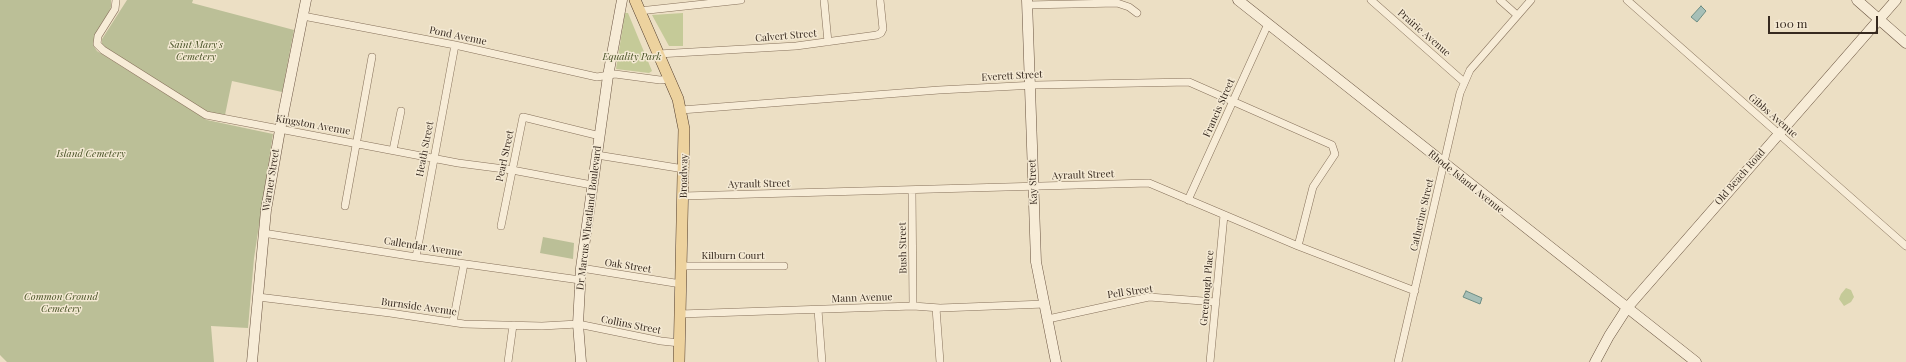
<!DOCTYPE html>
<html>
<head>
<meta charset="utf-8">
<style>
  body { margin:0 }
  #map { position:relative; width:1906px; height:362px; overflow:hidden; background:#ecdfc4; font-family:"Playfair Display",serif }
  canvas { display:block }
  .scale { position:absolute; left:1768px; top:16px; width:110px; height:18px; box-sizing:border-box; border:2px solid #36291f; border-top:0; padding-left:5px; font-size:12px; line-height:14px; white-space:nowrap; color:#36291f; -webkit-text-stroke:3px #f4e9d3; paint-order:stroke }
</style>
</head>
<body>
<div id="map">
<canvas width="1906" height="362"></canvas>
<div class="scale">100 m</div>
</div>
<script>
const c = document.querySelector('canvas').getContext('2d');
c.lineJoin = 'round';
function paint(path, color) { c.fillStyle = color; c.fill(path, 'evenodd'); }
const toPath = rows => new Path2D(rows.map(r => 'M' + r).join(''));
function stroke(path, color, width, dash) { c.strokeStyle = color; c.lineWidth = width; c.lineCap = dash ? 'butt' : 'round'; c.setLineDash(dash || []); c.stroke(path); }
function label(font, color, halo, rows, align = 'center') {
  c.font = font + ' "Playfair Display",serif'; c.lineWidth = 3; c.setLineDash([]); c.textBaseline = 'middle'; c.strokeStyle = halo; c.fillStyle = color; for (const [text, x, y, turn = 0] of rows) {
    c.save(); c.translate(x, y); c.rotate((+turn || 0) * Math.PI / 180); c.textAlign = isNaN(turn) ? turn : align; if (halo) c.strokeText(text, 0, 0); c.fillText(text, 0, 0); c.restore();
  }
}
paint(toPath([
  [625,13,628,13,652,71,649,73,616,69],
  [683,13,683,46,669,46,652,15],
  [1846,288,1851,290,1854,297,1851,302,1844,306,1839,299,1841,294]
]), '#c5ca98');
paint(toPath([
  [0,0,111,0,111,7,93,45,97,51,207,120,273,134,254,258,248,328,211,326,214,362,7,362,0,355],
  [127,0,193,0,192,3,294,30,282,92,232,81,225,115,207,112,105,47,102,44,102,39],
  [543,237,574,243,573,259,540,253]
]), '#bbbf97');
const water = toPath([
  [1701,6,1706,11,1697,22,1691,17,1701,6],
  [1466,291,1482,298,1480,304,1463,297,1466,291]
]);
paint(water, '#a6bfb7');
stroke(water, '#6d8d84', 1);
const street = toPath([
  [116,0,115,9,98,36,97,44,103,50,206,115,458,163,512,170,592,185],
  [824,0,828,42],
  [1371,0,1464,82],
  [1500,0,1517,15],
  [1627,0,1906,246],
  [1027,5,1117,3,1129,7,1137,13],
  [639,11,741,0],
  [303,16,455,45,597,77,615,74,660,80,670,79],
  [658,54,796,46,877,35,881,33,883,29,880,0],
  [681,110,939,90,1036,85,1189,82,1332,145,1335,154,1313,187,1298,246],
  [393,150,401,111],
  [597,155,684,169],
  [912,190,913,306],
  [683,196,1149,183,1298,246,1415,291],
  [1188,200,1268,24],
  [345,206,372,57],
  [501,226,523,117,600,136],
  [263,233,416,257,580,280],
  [416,257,455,45],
  [681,266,784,266],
  [581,268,681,284],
  [258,297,390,313,464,324,542,326,578,324,661,341,680,343],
  [936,308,940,362],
  [818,310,822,362],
  [680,314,913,306,940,308,1045,304],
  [1048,319,1149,297,1216,302],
  [453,322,464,264],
  [508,362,513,325],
  [1210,362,1224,215],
  [1398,362,1460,93,1470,70,1531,0]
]);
const secondary = toPath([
  [1027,0,1036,262,1056,362],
  [1238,0,1696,362],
  [1857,0,1906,43],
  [252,362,266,210,280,130,306,0],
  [581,362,578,324,581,268,608,76,622,0],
  [1595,362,1609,336,1627,308,1896,0]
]);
const primary = toPath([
  [635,0,678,99,684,129,679,362]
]);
stroke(street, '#86715b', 8);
stroke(secondary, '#68523f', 11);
stroke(primary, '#543f2f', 12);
stroke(street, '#f7ecd7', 7);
stroke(secondary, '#f7ecd7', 10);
stroke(primary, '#edd29e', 11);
label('10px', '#36291f', '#f4e9d3', [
  ["Prairie Avenue",1424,33,41],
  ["Pond Avenue",458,36,12],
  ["Calvert Street",786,36,-5],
  ["Everett Street",1012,76,-3],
  ["Francis Street",1219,108,-66],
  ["Gibbs Avenue",1773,116,41],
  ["Kingston Avenue",313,125,10],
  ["Heath Street",425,149,-79],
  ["Pearl Street",505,156,-78],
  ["Ayrault Street",1083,175,-2],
  ["Broadway",684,176,-89],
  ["Old Beach Road",1740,177,-49],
  ["Warner Street",271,180,-81],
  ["Kay Street",1033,182,-92],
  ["Rhode Island Avenue",1466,182,39],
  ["Ayrault Street",759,184,-1],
  ["Catherine Street",1422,215,-77],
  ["Dr Marcus Wheatland Boulevard",589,218,-83],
  ["Callendar Avenue",423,247,9],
  ["Bush Street",903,248,-91],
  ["Kilburn Court",733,256],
  ["Oak Street",628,266,9],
  ["Greenough Place",1207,288,-85],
  ["Pell Street",1130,292,-8],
  ["Mann Avenue",862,298,-2],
  ["Burnside Avenue",419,307,8],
  ["Collins Street",631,325,11]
]);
label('italic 10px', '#485226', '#f4e9d3', [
  ["Saint Mary's",196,45],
  ["Cemetery",196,57],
  ["Equality Park",632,57],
  ["Island Cemetery",91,154],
  ["Common Ground",61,297],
  ["Cemetery",61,309]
]);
</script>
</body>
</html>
